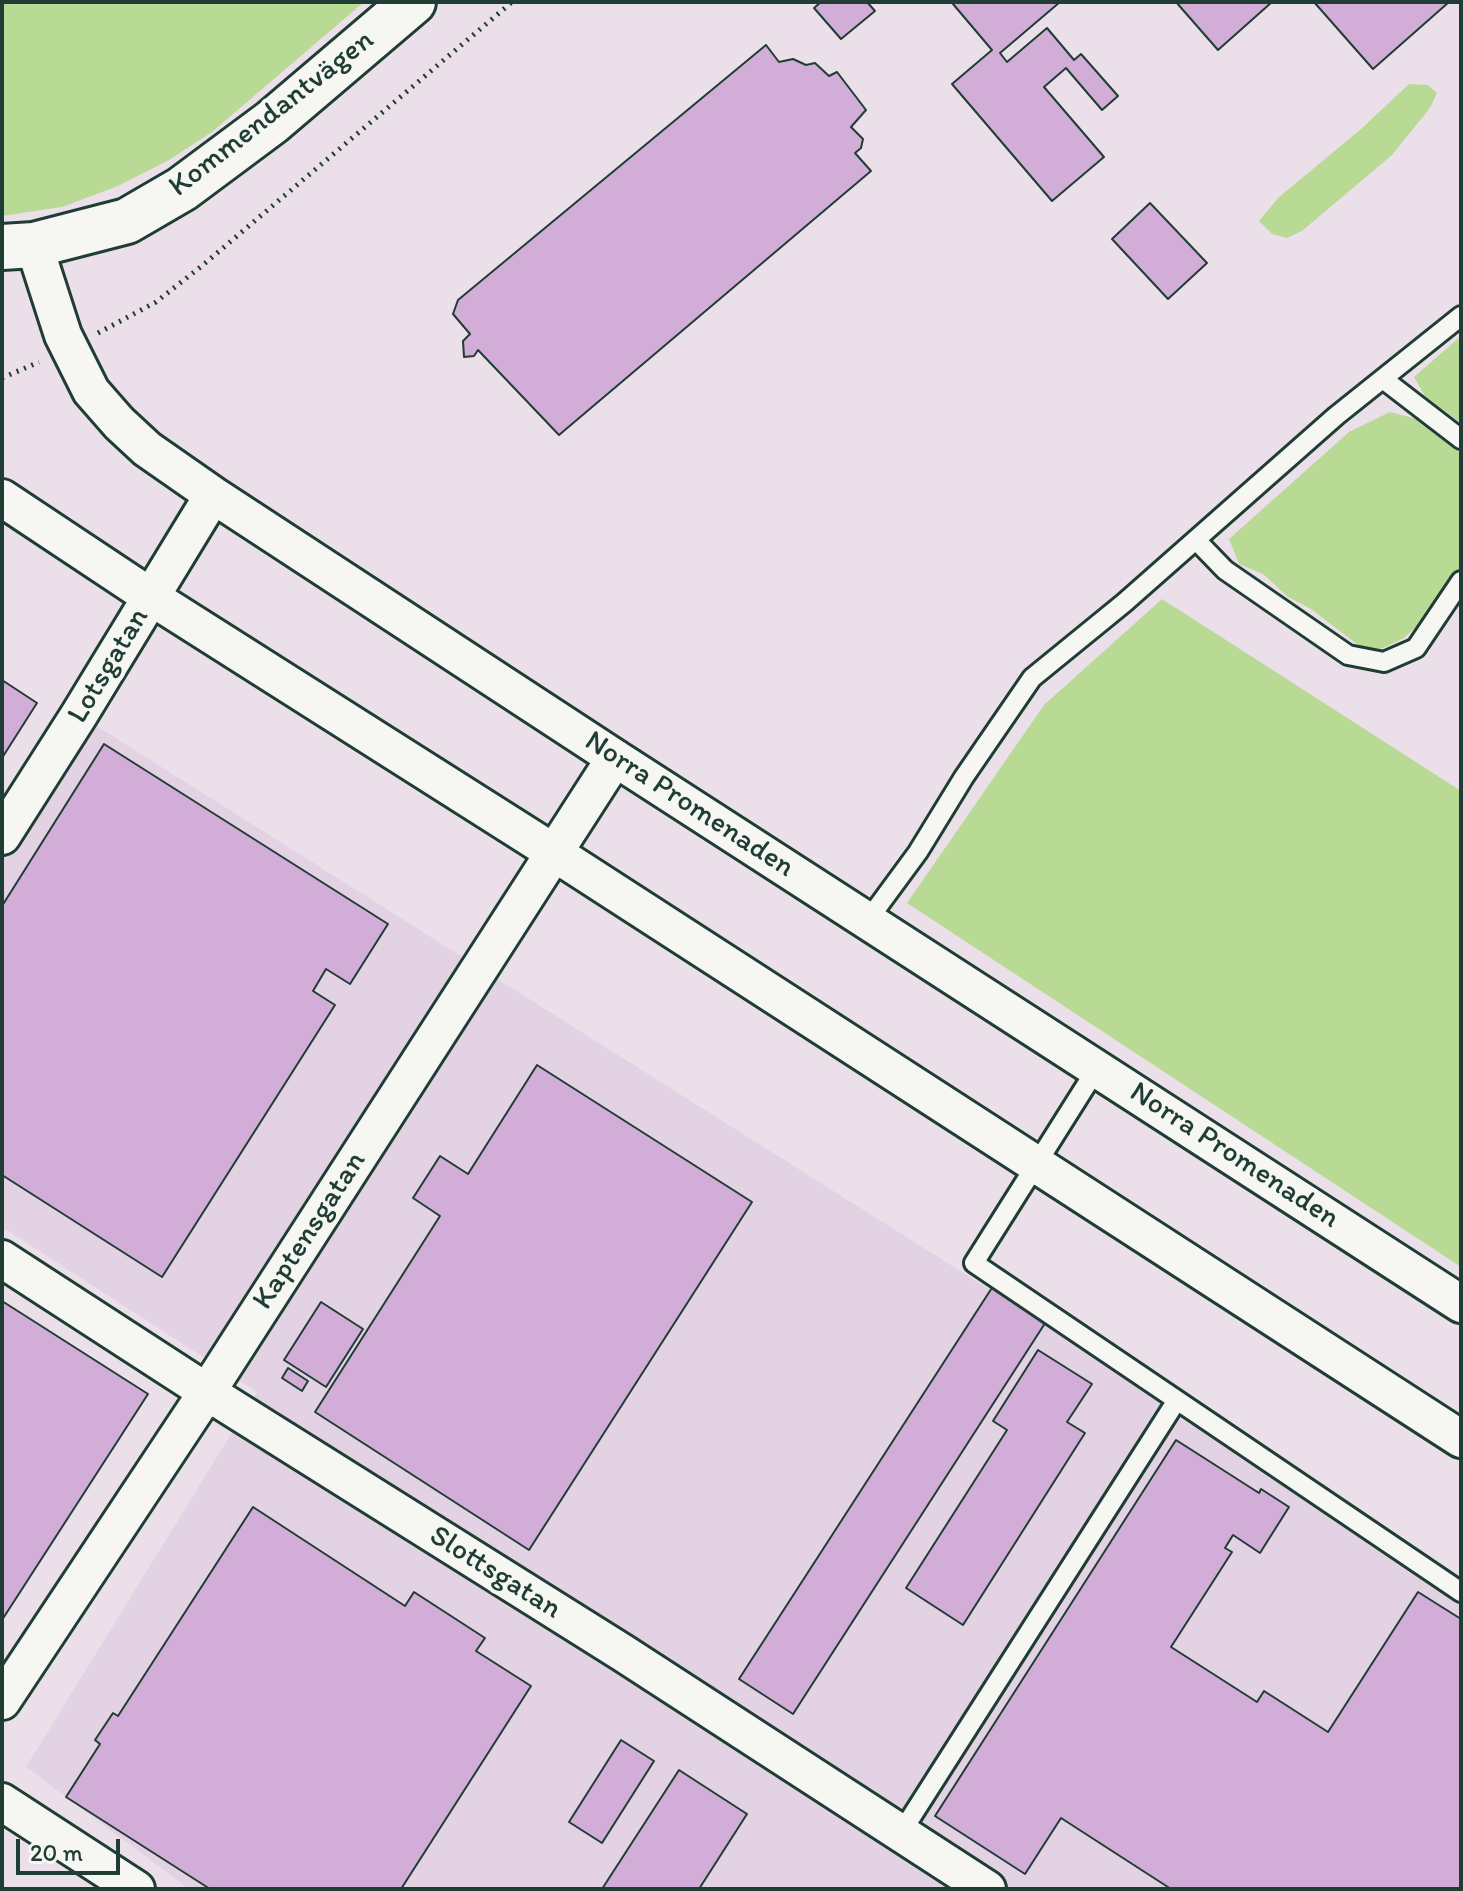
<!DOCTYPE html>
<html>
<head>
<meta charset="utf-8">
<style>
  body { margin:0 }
  #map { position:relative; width:1463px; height:1891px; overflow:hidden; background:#ebe0ea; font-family:Itim,sans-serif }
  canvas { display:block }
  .frame { position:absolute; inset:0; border:4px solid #1f3d34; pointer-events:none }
  .scale { position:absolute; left:16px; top:1839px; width:104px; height:36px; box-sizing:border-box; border:4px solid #1f3d34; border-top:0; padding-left:10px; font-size:24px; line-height:28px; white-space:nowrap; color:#1f3d34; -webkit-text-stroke:6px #f6f6f2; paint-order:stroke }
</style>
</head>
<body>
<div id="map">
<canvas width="1463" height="1891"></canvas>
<div class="frame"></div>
<div class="scale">20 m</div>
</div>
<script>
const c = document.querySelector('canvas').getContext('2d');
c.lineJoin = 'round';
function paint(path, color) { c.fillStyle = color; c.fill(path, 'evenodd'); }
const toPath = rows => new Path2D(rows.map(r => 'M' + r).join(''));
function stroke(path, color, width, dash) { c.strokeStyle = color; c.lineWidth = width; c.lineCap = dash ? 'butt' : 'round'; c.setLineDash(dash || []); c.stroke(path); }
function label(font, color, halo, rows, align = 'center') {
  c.font = font + ' Itim,sans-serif'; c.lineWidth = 8; c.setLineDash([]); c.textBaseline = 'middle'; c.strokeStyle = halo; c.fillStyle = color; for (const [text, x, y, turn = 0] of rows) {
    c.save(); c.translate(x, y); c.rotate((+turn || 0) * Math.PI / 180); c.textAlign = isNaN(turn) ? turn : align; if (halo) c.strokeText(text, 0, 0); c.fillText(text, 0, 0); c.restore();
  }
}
paint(toPath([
  [79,715,1461,1587,1461,1889,189,1889,26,1767,257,1392,2,1227,2,836]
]), '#e3d1e4');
paint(toPath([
  [2,2,364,2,212,132,169,160,118,186,62,207,2,216],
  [1409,84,1428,85,1437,93,1430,108,1392,155,1302,231,1287,238,1272,234,1259,221,1279,197,1361,129],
  [1461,336,1461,423,1425,396,1414,377],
  [1390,412,1417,419,1461,454,1461,567,1428,616,1404,638,1379,650,1362,648,1311,609,1288,597,1263,574,1239,564,1229,539,1349,432],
  [1162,599,1461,791,1461,1267,907,903,1044,705]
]), '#b9da94');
const building = toPath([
  [821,2,867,2,875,11,841,39,814,8,821,2],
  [956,2,1060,2,1000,53,1007,62,1047,28,1074,60,1081,54,1118,96,1102,110,1066,68,1044,87,1104,157,1052,201,952,84,992,50,953,4,956,2],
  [1176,2,1272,2,1218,50,1176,2],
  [1314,2,1449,2,1373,69,1314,2],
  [766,45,779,62,793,59,806,65,815,63,829,76,837,72,866,110,851,127,863,139,861,148,855,153,871,171,559,435,478,350,474,356,464,357,463,341,470,334,453,314,458,300,766,45],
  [1150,203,1207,263,1168,299,1112,239,1150,203],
  [2,680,37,703,2,758,2,680],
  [104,744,388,924,350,984,326,969,313,991,335,1005,162,1277,2,1175,2,906,104,744],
  [537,1065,752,1202,529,1550,315,1412,440,1216,413,1198,440,1156,468,1174,537,1065],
  [997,1280,1051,1314,793,1714,739,1679,997,1280],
  [2,1301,148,1394,2,1620,2,1301],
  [321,1302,363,1329,326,1387,284,1360,321,1302],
  [1038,1350,1092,1384,1067,1422,1085,1433,963,1625,906,1588,1007,1430,993,1421,1038,1350],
  [288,1368,308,1381,302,1391,282,1378,288,1368],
  [1176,1440,1259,1493,1261,1489,1289,1507,1260,1553,1233,1535,1225,1548,1232,1552,1171,1647,1257,1702,1264,1691,1328,1732,1418,1592,1461,1619,1461,1889,1171,1889,1061,1818,1025,1874,935,1816,1176,1440],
  [253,1507,405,1606,414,1592,485,1638,476,1651,531,1686,401,1889,210,1889,66,1797,100,1744,95,1740,113,1713,118,1716,253,1507],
  [621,1740,654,1761,602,1843,569,1822,621,1740],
  [679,1770,747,1814,699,1889,602,1889,679,1770]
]);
paint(building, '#d1add7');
stroke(building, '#1f3d34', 2);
const lane = toPath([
  [1383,379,1461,439],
  [1196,540,1225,570,1348,655,1384,662,1416,648,1461,581],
  [868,920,918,852,964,777,1032,678,1124,603,1336,416,1461,316],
  [1097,1068,974,1263,1461,1592],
  [901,1833,1177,1400]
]);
const street = toPath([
  [34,245,63,335,91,391,119,423,147,449,213,495,615,758,1461,1304],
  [2,498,151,597,553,852,1461,1439],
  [2,836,79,715,213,495],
  [2,1259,207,1392,623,1653,987,1889],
  [2,1701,207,1392,615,758],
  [2,1802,136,1889]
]);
const secondary = toPath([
  [2,247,34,245,127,221,182,189,272,122,413,2]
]);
stroke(lane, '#1f3d34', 24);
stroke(street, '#1f3d34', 42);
stroke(secondary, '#1f3d34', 50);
stroke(toPath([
  [98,333,156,302,203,265,512,2],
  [2,378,39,362]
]), '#1f3d34', 5, [2, 6]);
stroke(lane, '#f6f6f2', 18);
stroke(street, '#f6f6f2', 36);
stroke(secondary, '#f6f6f2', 44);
label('30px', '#1f3d34', '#f6f6f2', [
  ["Kommendantvägen",272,114,-38],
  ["Lotsgatan",109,666,-59],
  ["Norra Promenaden",689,805,33],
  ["Norra Promenaden",1234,1156,33],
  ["Kaptensgatan",310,1231,-57],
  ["Slottsgatan",495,1573,32]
]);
</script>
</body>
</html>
